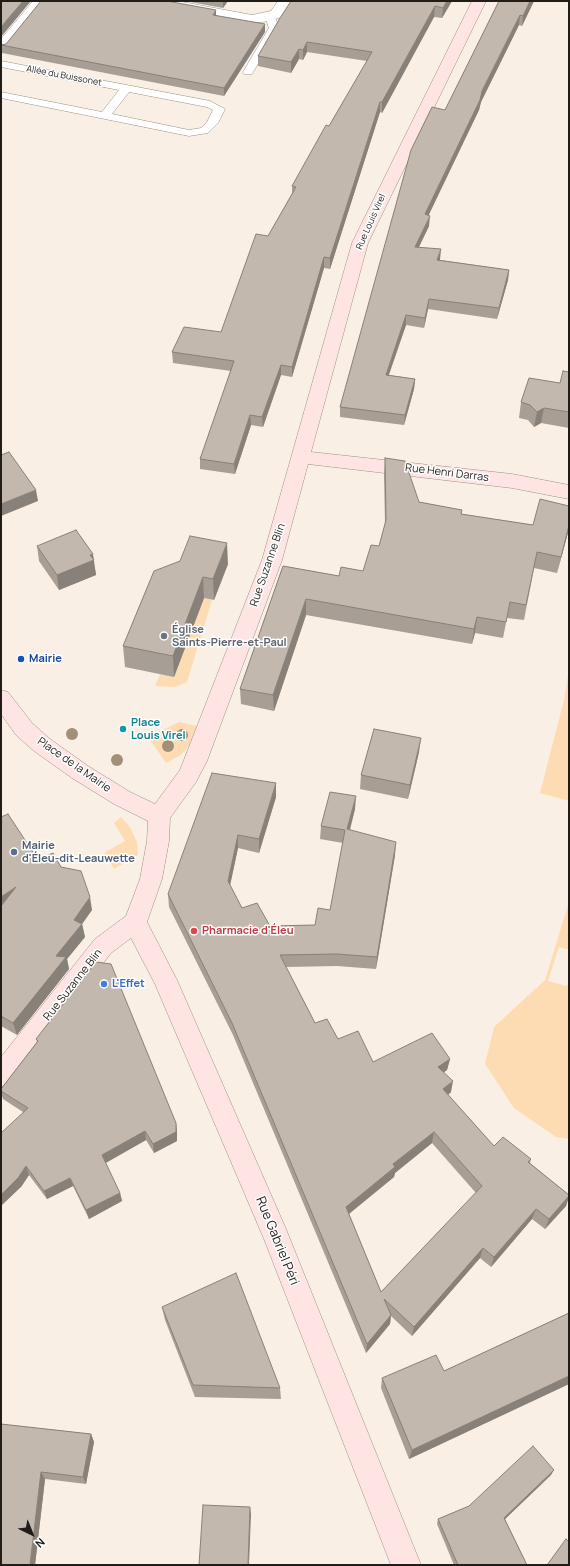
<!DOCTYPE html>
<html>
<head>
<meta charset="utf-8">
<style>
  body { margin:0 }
  #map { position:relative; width:570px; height:1566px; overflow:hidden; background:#f9efe4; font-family:Manrope,sans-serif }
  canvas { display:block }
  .frame { position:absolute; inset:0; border:2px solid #201d18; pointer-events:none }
  .north { position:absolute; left:12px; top:1514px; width:40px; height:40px; -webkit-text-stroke:3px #fff; paint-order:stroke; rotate:137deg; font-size:11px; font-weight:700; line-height:16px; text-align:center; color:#201d18 }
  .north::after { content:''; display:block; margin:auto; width:14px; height:18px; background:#201d18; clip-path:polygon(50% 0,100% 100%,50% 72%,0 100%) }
</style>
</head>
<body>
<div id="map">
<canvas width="570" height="1566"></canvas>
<div class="frame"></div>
<div class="north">N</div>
</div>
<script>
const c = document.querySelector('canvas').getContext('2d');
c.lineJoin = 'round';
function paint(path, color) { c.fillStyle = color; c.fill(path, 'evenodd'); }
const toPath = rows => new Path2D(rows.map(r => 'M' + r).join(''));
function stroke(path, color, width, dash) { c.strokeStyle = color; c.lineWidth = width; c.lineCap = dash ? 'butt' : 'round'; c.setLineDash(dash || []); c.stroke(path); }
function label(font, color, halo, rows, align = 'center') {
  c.font = font + ' Manrope,sans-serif'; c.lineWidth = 3; c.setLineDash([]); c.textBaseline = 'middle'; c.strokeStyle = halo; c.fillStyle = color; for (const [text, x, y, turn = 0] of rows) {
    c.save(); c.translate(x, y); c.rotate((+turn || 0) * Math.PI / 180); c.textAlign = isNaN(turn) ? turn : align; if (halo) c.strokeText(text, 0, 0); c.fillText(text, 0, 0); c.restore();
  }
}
paint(toPath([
  [201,597,212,600,187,682,175,687,155,686,160,674,174,676],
  [569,669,569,801,540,793,564,700],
  [179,722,201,727,193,741,181,755,166,763,148,737],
  [121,817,130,827,137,842,138,855,114,869,104,853,125,841,114,823],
  [569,902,569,950,559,947,548,981,567,986,569,981,569,1139,556,1137,514,1108,485,1064,494,1027,545,980]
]), '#fedcb3');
const lane = toPath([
  [270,14,275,17,279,28,252,74,244,74,243,72,269,28,265,17,270,14],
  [1,61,210,101,225,109,218,123,208,133,189,136,1,98,1,92,102,112,119,90,1,67,1,61],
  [129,92,207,107,213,110,207,122,201,128,189,130,112,114,129,92]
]);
const street = toPath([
  [33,1,48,1,6,51,1,52,1,39,33,1],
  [147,1,177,1,252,15,271,11,278,1,292,1,281,17,270,21,252,23,154,5,149,4,147,1]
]);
const secondary = toPath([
  [472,1,486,1,368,243,311,452,512,474,569,485,569,499,512,488,308,464,282,560,207,761,196,782,170,818,169,841,162,879,147,922,177,980,286,1229,421,1565,391,1565,264,1239,155,984,131,938,111,953,10,1084,1,1087,1,1057,95,939,126,916,140,879,147,841,148,821,114,804,72,778,34,751,16,735,1,714,1,690,8,692,32,723,50,739,88,766,130,792,155,804,180,770,262,560,352,243,472,1]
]);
stroke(lane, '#999085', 1);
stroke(street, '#999085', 1);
stroke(secondary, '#999085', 1);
paint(lane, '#fff');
paint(street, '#fff');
paint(secondary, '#fee4e3');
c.fillStyle = '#a18f78';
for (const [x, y] of [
  [72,734],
  [182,735],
  [168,746],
  [117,760]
]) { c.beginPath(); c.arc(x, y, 6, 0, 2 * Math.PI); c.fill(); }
paint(toPath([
  [185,1,228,1,223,8],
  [291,1,452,1,442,18,434,17,382,113,380,112,330,269,324,268,292,377,281,375,263,427,251,425,235,474,200,469,200,459,231,371,173,363,172,352,221,332,268,236,292,194,292,186,329,126,367,61,307,52,303,60,299,59,291,73,258,66,258,56],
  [499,1,534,1,522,26,519,25,481,102,479,110,428,215,429,226,419,247,440,260,509,270,508,280,497,319,428,309,424,328,406,325,389,375,415,379,414,389,404,425,340,417,340,407,445,110],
  [216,15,265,32,224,96,2,53,1,45,6,44],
  [569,372,569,428,541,423,534,427,528,420,519,418,521,402,560,383],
  [385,458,419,502,462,510,461,514,533,525,569,529,557,573,534,568,524,620,507,618,503,638,475,633,472,644,306,615,274,711,241,704,240,689,283,566,339,576,363,571,379,546,385,525,384,474],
  [37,546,95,569,96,575,59,590,39,561],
  [228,564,214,600,204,598,174,677,125,667,123,646,154,571],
  [419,752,408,799,360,789,361,775],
  [276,797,259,853,238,848,230,886,242,908,270,926,315,925,330,910,343,843,320,839,321,826,355,809,350,830,395,855,376,969,337,966,286,967,315,1023,338,1039,373,1062,450,1059,447,1070,444,1072,451,1092,448,1095,494,1146,531,1159,530,1163,569,1195,569,1197,566,1206,545,1229,532,1219,491,1267,480,1258,412,1336,391,1316,390,1324,366,1353,233,1035,169,907,168,894],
  [432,1143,476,1193,381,1292,349,1214,394,1177,395,1173],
  [1,817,38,860,61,867,92,910,82,924,85,937,67,959,69,969,17,1035,1,1026],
  [36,1039,176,1123,177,1132,177,1141,154,1153,146,1140,105,1163,120,1193,122,1201,89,1219,73,1186,47,1199,29,1175,21,1187,23,1112,3,1099,1,1093,1,1089,37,1042],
  [162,1307,280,1388,281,1399,195,1397,165,1320],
  [569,1313,569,1384,409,1459,381,1388,382,1378,444,1371],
  [1,1424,91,1434,94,1442,86,1484,45,1479,35,1565,1,1565],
  [551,1475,505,1519,527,1565,454,1565,437,1524,438,1519]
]), '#a79e95');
paint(toPath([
  [23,1,31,1,1,37,1,27],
  [223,1,228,1,223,8],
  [447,1,452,1,442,18,443,8],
  [530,1,534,1,522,26,523,16],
  [435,6,434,17,382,113,382,102],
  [216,10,216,18,213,15],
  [520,15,519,25,481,102,479,110,424,225,425,214,482,91],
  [265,24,265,32,224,96,224,88],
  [307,42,307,52,303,60,303,50],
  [299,49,299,59,291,73,291,62],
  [380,102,380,112,330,269,330,258],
  [430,216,429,226,414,257,415,247],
  [441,249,440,260,437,270,437,260],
  [324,257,324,268,292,377,292,367],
  [509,270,508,280,497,319,499,308],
  [429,299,428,309,424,328,425,318],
  [406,315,406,325,385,385,386,375],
  [281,365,281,375,263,427,262,417],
  [415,379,414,389,404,425,405,415],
  [544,408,541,423,534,427,537,412],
  [250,415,251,425,235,474,234,464],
  [36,490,38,501,1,516,1,504],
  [569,525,569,529,557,573],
  [227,543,228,564,214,600,213,579],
  [93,554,96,575,59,590,57,575],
  [203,577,204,598,174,677,173,656],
  [306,599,306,615,274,711,273,695],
  [477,617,475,633,472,644,474,629],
  [421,738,419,752,408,799,410,785],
  [276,783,276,797,259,853,259,839],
  [356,796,355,809,346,843,347,829],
  [238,835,238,848,228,894,228,881],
  [396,842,395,855,376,969,377,957],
  [16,887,1,913,1,897],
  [90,897,92,910,82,924,85,937,67,959,69,969,17,1035,13,1023,74,920],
  [450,1059,447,1070,436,1078,438,1067],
  [453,1081,451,1092,441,1101,443,1089],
  [176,1123,177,1132,177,1141,154,1153,153,1144],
  [145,1131,146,1140,104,1164,102,1155],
  [434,1132,432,1143,395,1173,394,1177,345,1217,346,1207,393,1164],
  [26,1166,29,1175,21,1187,1,1206,1,1195],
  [70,1178,73,1186,47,1199,44,1191],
  [120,1193,122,1201,89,1219,86,1210],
  [569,1196,566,1206,545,1229,549,1219],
  [536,1209,532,1219,491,1267,494,1257],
  [483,1248,480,1258,412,1336,414,1327],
  [391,1315,390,1324,366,1353,367,1344],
  [569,1376,569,1384,409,1459,412,1450],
  [91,1434,94,1442,86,1484,83,1477],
  [554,1470,551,1475,502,1522,504,1518],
  [41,1472,45,1479,35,1565,30,1565],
  [250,1507,251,1514,249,1565,248,1565]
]), '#888179');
const building = toPath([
  [1,1,23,1,1,27,1,1],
  [41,1,167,1,216,10,213,15,265,24,224,88,1,45,6,44,41,1],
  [291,1,447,1,443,8,435,6,382,102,380,102,330,258,324,257,292,367,281,365,262,417,250,415,234,464,200,459,234,361,172,352,184,327,221,332,256,234,268,236,296,187,292,186,326,125,329,126,372,52,307,42,303,50,299,49,291,62,258,56,280,18,291,1],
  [499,1,530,1,523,16,520,15,482,91,480,100,425,214,430,216,415,247,441,249,437,260,509,270,499,308,429,299,425,318,406,315,386,375,415,379,405,415,340,407,411,150,432,107,445,110,499,1],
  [563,371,569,372,569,412,544,408,537,412,530,405,521,402,529,378,560,383,563,371],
  [9,452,36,490,1,504,1,455,9,452],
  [385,458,405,461,419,502,462,510,461,514,533,525,540,499,569,506,569,525,561,557,537,552,526,605,510,602,506,622,477,617,474,629,306,599,273,695,240,689,283,566,339,576,341,567,363,571,371,545,379,546,386,520,385,458],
  [76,530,93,554,90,555,94,560,57,575,37,546,76,530],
  [190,536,227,543,213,579,203,577,173,656,123,646,154,571,180,561,190,536],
  [374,729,421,738,410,785,361,775,374,729],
  [212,773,276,783,259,839,238,835,228,881,242,908,257,903,270,926,315,925,318,908,330,910,345,830,321,826,330,792,356,796,347,829,396,842,377,957,337,954,280,955,315,1023,327,1019,338,1039,358,1031,373,1062,432,1033,450,1059,438,1067,453,1081,443,1089,494,1146,503,1137,531,1159,528,1162,569,1195,569,1196,549,1219,536,1209,494,1257,483,1248,414,1327,384,1299,391,1315,367,1344,232,1023,168,894,212,773],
  [434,1132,482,1186,381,1292,346,1207,395,1167,393,1164,434,1132],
  [8,814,38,860,53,853,61,867,81,871,90,897,74,920,82,924,56,956,66,957,13,1023,1,1016,1,906,16,887,1,897,1,817,8,814],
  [96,962,111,964,176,1123,176,1132,153,1144,145,1131,102,1155,120,1193,86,1210,70,1178,44,1191,26,1166,18,1178,1,1195,1,1133,28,1108,1,1091,1,1089,38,1041,36,1039,96,962],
  [236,1273,280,1388,193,1385,162,1307,236,1273],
  [569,1313,569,1376,412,1450,382,1378,436,1355,444,1371,569,1313],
  [1,1424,91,1434,83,1477,41,1472,30,1565,1,1565,1,1424],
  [533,1446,554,1470,504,1518,527,1565,458,1565,438,1519,469,1506,533,1446],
  [203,1505,250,1507,248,1565,199,1565,203,1505],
  [566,1539,569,1542,569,1565,547,1565,566,1539]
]);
paint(building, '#c2b8ad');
stroke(building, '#888179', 1);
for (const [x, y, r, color] of [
  [164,636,4,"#6b7280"],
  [21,659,4,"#1a4fb4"],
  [123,729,4,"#0f9aa8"],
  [14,852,4,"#5c6f8a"],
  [194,931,4,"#e0444e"],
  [104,984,4,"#3f7fe0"]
]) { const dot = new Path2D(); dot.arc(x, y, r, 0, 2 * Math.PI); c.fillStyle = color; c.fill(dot); stroke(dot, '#fff', 1.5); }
label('9px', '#201d18', '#fff', [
  ["Allée du Buissonet",64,76,11],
  ["Rue Louis Virel",371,222,-66]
]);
label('11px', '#201d18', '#fff', [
  ["Rue Henri Darras",447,473,7],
  ["Rue Suzanne Blin",268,565,-71],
  ["Place de la Mairie",74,765,35],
  ["Rue Suzanne Blin",73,985,-52]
]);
label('bold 11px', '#5b616d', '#fff', [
  ["Église",172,630],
  ["Saints-Pierre-et-Paul",172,643]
], 'left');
label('bold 11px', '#164399', '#fff', [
  ["Mairie",29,659]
], 'left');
label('bold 11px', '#0d838f', '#fff', [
  ["Place",131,723],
  ["Louis Virel",131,736]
], 'left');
label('bold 11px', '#4e5e75', '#fff', [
  ["Mairie",22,846],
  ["d'Éleu-dit-Leauwette",22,859]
], 'left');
label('bold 11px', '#be3a42', '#fff', [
  ["Pharmacie d'Éleu",202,931]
], 'left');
label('bold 11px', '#366cbe', '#fff', [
  ["L'Effet",112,984]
], 'left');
label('13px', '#201d18', '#fff', [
  ["Rue Gabriel Péri",277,1241,68]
]);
</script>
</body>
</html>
